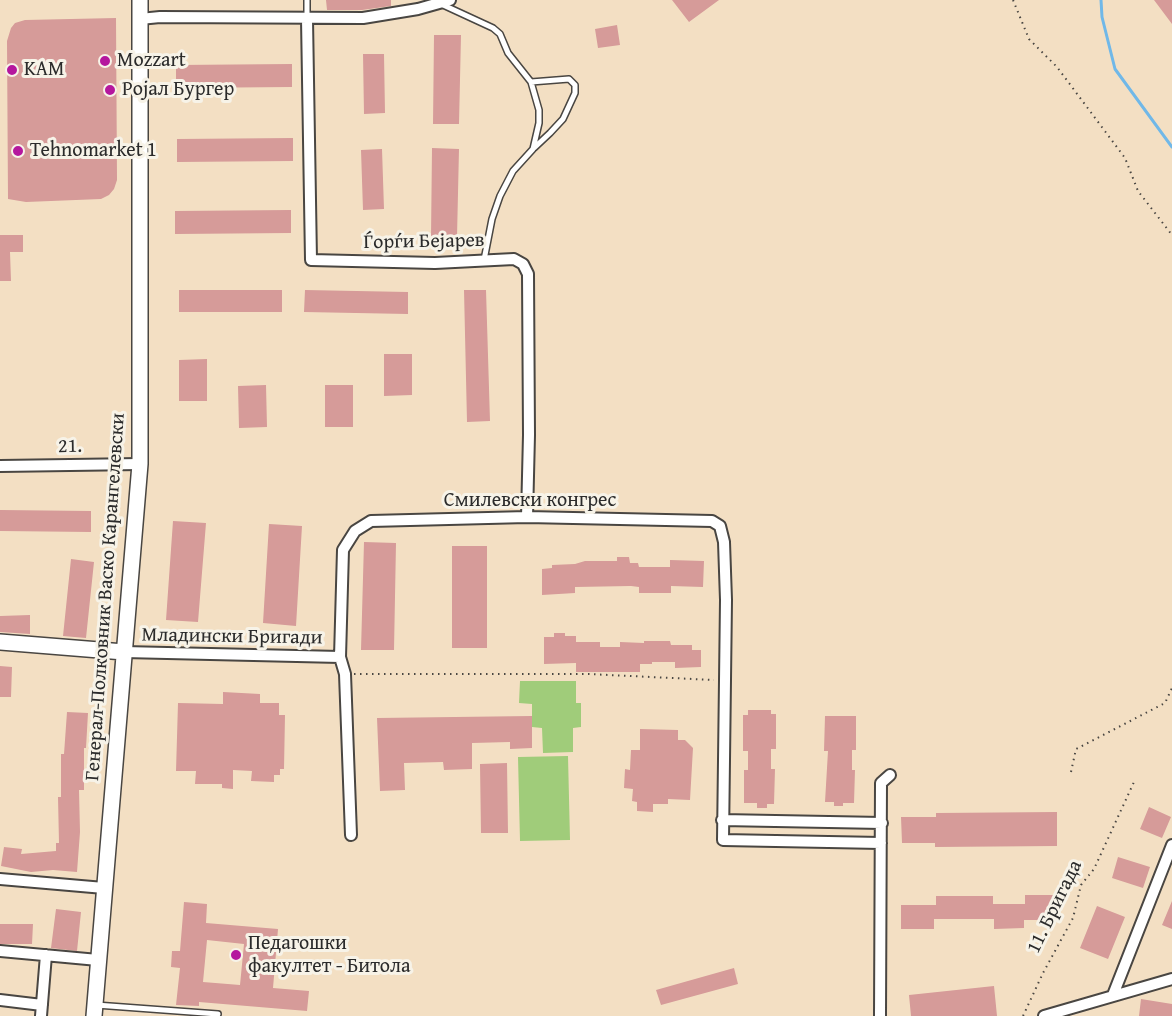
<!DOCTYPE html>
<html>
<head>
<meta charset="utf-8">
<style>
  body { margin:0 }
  canvas { display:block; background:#f3dfc3 }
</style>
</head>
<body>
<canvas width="1172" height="1016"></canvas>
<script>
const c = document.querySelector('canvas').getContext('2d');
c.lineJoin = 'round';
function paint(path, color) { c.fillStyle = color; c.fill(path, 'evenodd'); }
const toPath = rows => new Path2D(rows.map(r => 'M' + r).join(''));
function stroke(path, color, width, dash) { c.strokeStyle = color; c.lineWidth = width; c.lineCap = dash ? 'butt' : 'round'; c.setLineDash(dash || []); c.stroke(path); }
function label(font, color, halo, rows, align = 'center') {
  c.font = font + ' "Gentium Book Plus",serif'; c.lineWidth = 6; c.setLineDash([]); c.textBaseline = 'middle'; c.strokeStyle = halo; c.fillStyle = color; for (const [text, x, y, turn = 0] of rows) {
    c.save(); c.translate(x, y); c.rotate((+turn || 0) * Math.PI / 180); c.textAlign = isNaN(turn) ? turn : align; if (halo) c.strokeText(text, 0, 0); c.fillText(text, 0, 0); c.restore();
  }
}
paint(toPath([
  [520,681,576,681,576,703,581,703,581,727,573,728,573,752,543,753,542,728,532,727,532,704,519,703],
  [568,756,570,840,520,841,518,757]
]), '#a0cc7a');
stroke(toPath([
  [1101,0,1102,17,1115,69,1172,147]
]), '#70b8e8', 3);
paint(toPath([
  [326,0,391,0,391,6,362,10,327,10],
  [672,0,719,0,689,22],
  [1154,0,1172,0,1172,24],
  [116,18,117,180,114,189,109,195,101,199,26,202,8,199,7,41,11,28,15,23,25,20],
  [617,25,620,45,598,48,595,29],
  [434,35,461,35,459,124,433,124],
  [363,54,384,54,385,113,364,114],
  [292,64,292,87,176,88,176,65],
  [293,138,293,161,177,162,177,139],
  [432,148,459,149,457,237,431,237],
  [382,149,384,209,363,210,361,150],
  [291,210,291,233,175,234,175,211],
  [0,235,23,235,23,252,10,252,11,281,0,281],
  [179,290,282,290,282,312,179,312],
  [305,290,408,292,408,314,304,312],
  [464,290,486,290,490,421,467,422],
  [384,354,412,354,412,395,384,396],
  [207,359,207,401,179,401,179,360],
  [266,385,267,427,239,428,238,386],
  [325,385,353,385,353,427,325,427],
  [0,510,91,511,91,532,0,531],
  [173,521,206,523,198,622,166,620],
  [269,524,302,526,296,626,263,623],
  [364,542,396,543,394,650,361,650],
  [452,546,487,546,487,648,452,648],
  [617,557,629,557,630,563,638,563,639,567,670,567,670,560,704,561,703,587,671,586,671,593,639,593,639,587,631,586,575,587,575,593,542,595,542,569,552,568,552,565,575,564,585,561,617,561],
  [71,559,94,562,86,638,63,636],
  [30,615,30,634,0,632,0,616],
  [554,633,565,633,565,636,576,636,576,642,600,642,600,647,620,647,620,642,644,643,644,641,670,641,671,645,692,645,692,650,701,650,701,667,675,668,675,662,652,662,652,664,640,664,640,672,576,672,576,663,544,664,544,637,554,637],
  [0,666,12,667,11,697,0,697],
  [223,692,260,694,260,703,279,703,279,715,285,715,284,769,280,769,280,775,274,775,274,782,251,781,252,771,233,770,233,789,222,788,222,784,195,784,196,771,176,771,178,703,223,704],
  [748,710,771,710,771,714,776,714,776,749,771,749,771,769,775,769,774,804,767,804,767,808,757,808,757,803,744,803,744,770,748,770,748,751,743,751,743,715,748,715],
  [67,712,88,713,86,748,84,748,84,790,79,790,80,832,77,872,53,870,31,872,1,866,4,847,22,849,21,854,56,851,56,843,59,843,58,797,61,797,61,754,64,754],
  [532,716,532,748,510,749,510,742,472,743,472,769,444,770,443,762,404,763,405,790,380,791,377,718],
  [825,716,856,716,856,750,852,750,852,770,855,770,854,803,843,803,843,806,834,806,834,802,825,802,828,751,824,751],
  [640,729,678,730,678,740,685,740,693,748,690,800,668,799,668,804,653,804,653,812,637,811,637,802,632,801,633,789,624,788,625,769,630,770,631,750,640,750],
  [507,763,508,833,481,833,480,764],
  [1149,807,1171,817,1162,838,1140,829],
  [1057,812,1057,846,935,847,935,843,902,843,901,817,936,817,936,813],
  [1118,857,1150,867,1143,888,1112,878],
  [1025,895,1060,895,1060,920,1024,920,1024,928,994,929,994,919,934,919,934,929,901,929,901,905,936,905,936,896,993,896,993,904,1025,904],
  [1172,901,1172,929,1162,925],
  [184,902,207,904,206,923,278,929,273,988,309,991,307,1011,199,1002,199,1006,176,1005,180,968,171,967,172,951,180,951],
  [207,940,244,944,240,985,203,982],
  [1097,906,1125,917,1108,959,1080,948],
  [56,909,81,912,77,951,51,948],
  [0,924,33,924,32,944,0,944],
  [734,968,738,984,661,1005,656,990],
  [994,986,997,1016,911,1016,909,995],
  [1141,999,1172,1004,1172,1016,1139,1016]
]), '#d69b99');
const lane = toPath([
  [307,0,307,18],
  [441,4,493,28,500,34,508,53,531,82,539,110,539,123,533,149,513,171,500,196,492,219,484,260],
  [531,82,569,79,575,85,575,93,563,119,550,133,534,148],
  [96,1005,218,1014]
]);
const street = toPath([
  [140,19,160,17,363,18,418,9,450,0],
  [307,19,311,260,435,263,514,259,523,264,528,274,529,435,527,517],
  [0,466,140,464],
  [124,652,340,657],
  [722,820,882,823],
  [351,835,345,674,340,657,343,550,355,531,371,521,527,517,712,521,720,526,724,542,726,600,723,840,881,843],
  [0,879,104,888],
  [0,951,98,960],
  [1113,995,1172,845],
  [0,1000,42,1005],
  [41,1016,46,955],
  [880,1016,881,783,890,775],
  [1044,1016,1172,979]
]);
const secondary = toPath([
  [0,642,124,652],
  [94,1016,140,464,140,0]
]);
stroke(lane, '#494642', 8);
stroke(street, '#494642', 14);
stroke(secondary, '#494642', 18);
stroke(toPath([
  [1013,0,1029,39,1057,67,1125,158,1138,191,1172,235],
  [354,674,588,674,714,680],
  [1071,772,1076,749,1165,703,1172,688],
  [1023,1016,1043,973,1073,918,1081,885,1094,869,1134,782]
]), '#494642', 2, [1.5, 4.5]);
stroke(lane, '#fff', 5);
stroke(street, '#fff', 10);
stroke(secondary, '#fff', 15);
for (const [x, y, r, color] of [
  [105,61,6,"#b5179e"],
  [12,70,6,"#b5179e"],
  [110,90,6,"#b5179e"],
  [18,151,6,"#b5179e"],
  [236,955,6,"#b5179e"]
]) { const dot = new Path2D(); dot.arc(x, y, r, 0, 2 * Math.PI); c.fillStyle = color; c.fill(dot); stroke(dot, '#f7f3e8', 2); }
label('20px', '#2b2b2b', '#f7f3e8', [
  ["Mozzart",117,61],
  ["KAM",24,70],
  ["Ројал Бургер",122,90],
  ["Tehnomarket 1",30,151],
  ["Педагошки",248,944],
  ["факултет - Битола",248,967]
], 'left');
label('20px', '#2b2b2b', '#f7f3e8', [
  ["Ѓорѓи Бејарев",424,242,-1],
  ["21.",70,447,-1],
  ["Смилевски конгрес",530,501],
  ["Генерал-Полковник Васко Карангелевски",106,597,-86],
  ["Младински Бригади",232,637,1],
  ["11. Бригада",1055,907,-64]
]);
</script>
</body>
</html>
